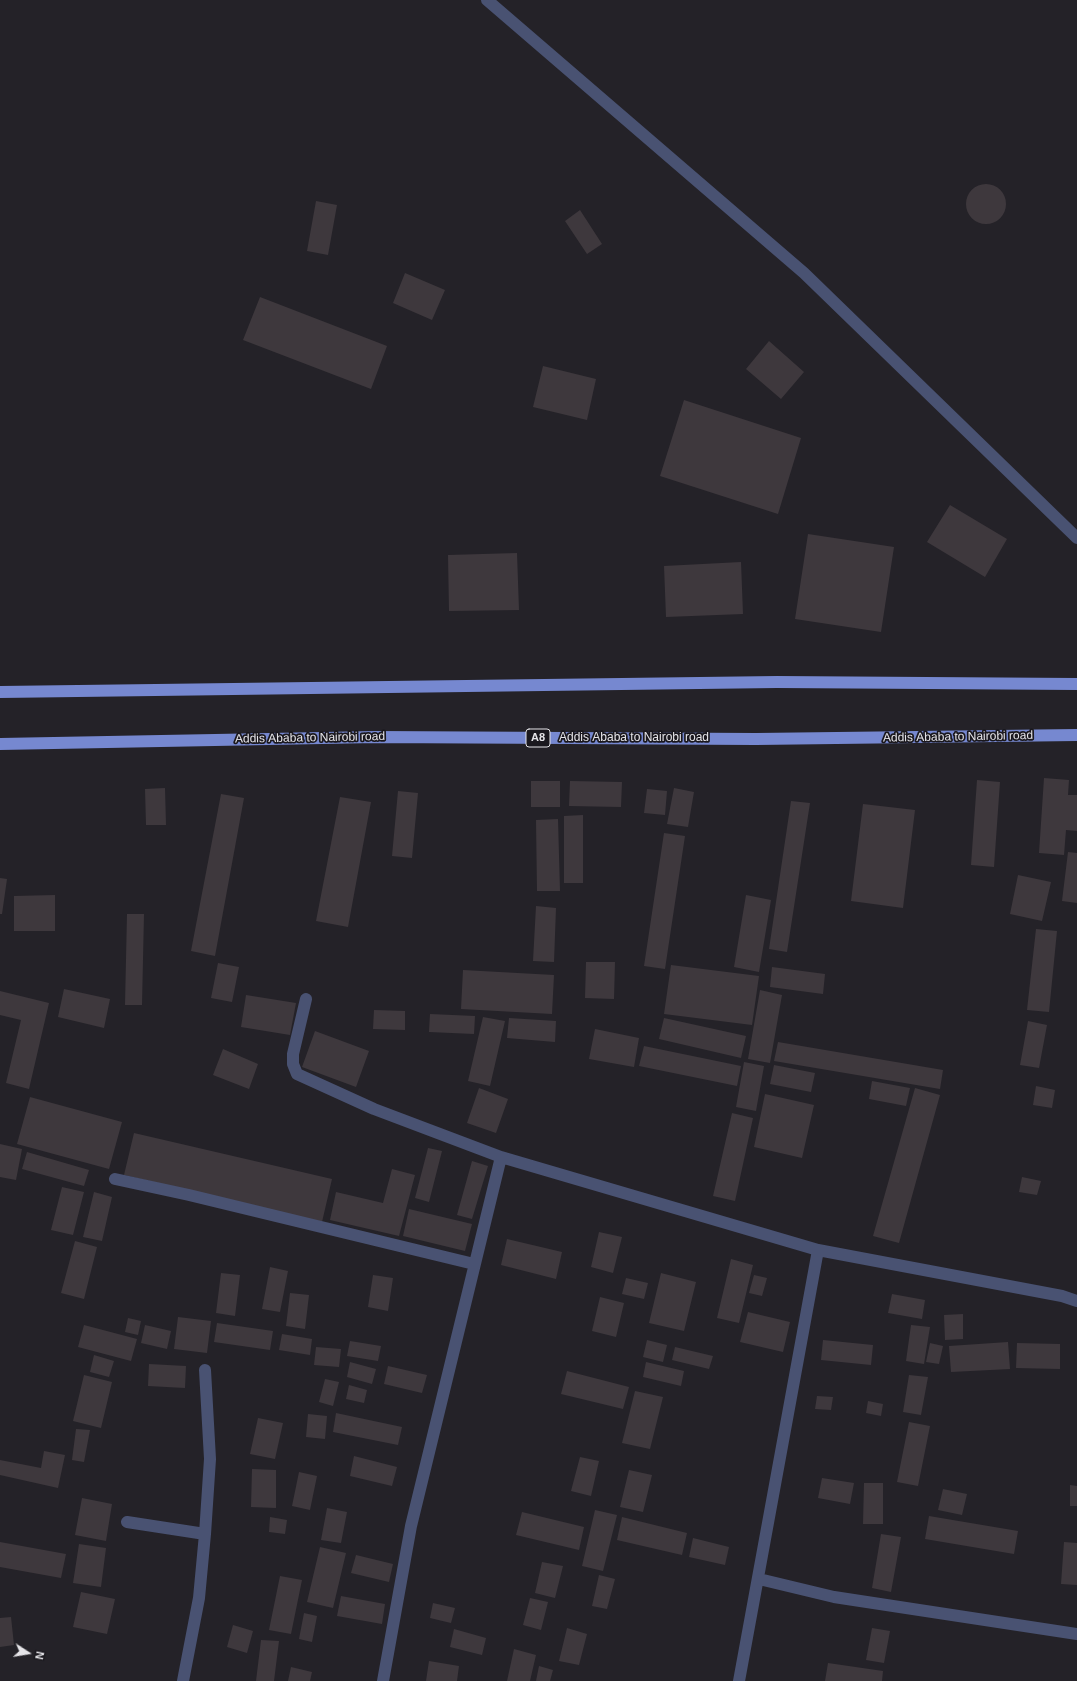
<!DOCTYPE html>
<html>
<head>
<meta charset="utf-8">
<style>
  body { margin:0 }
  #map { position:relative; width:1077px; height:1681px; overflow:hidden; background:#242228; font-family:Helvetica,sans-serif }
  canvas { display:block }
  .north { position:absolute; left:8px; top:1633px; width:40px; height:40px; -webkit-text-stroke:3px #1a181e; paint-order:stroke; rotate:102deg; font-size:11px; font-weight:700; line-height:16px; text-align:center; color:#e5e4e8 }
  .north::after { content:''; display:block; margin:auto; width:14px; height:18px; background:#e5e4e8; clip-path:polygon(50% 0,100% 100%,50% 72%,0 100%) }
</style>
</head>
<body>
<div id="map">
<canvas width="1077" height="1681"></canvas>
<div class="north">N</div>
</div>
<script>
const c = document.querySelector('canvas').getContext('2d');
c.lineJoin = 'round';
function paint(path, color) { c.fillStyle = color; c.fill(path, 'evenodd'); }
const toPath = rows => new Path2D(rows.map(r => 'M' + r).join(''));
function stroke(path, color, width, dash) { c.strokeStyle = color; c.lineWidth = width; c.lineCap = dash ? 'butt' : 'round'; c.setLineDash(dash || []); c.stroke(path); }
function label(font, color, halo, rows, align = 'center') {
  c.font = font + ' Helvetica,sans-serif'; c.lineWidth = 3.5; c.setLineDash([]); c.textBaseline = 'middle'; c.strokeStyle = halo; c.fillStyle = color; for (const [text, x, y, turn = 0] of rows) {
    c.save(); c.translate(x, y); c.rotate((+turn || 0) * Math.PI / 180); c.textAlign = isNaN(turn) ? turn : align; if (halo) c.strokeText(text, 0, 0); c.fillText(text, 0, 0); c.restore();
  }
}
paint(toPath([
  '966 204a20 20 0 1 1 40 0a20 20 0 1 1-40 0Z',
  [316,201,337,205,328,255,307,251],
  [580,210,602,244,587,254,565,221],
  [405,273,445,290,432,320,393,303],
  [260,297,387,346,371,389,243,340],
  [769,341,804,372,781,399,746,369],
  [543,366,596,379,587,420,533,407],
  [684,400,801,438,778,514,660,476],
  [950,505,1007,539,985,577,927,542],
  [808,534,894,547,881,632,795,619],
  [517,553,519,610,449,611,448,555],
  [741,562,743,614,666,617,664,566],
  [1044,778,1069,780,1068,795,1077,795,1077,831,1066,830,1064,855,1039,853],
  [977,780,1000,782,994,867,971,865],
  [531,781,560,781,560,807,531,807],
  [570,781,622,782,621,807,569,806],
  [165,788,166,825,146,825,145,789],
  [674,788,694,792,688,827,667,824],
  [647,789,667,791,665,815,644,813],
  [398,791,418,793,412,858,392,856],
  [221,794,244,798,215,956,191,951],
  [340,797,371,802,348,927,316,921],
  [791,801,810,803,787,952,769,949],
  [863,804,915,810,903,908,851,901],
  [583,815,583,883,564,883,564,816],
  [558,819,560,891,537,891,536,820],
  [664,833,685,836,665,969,644,966],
  [1068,852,1077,853,1077,903,1062,901],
  [1018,875,1051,882,1042,921,1010,914],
  [0,878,7,879,2,914,0,914],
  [55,895,55,931,14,931,14,896],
  [746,895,771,900,759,972,734,967],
  [536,906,556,908,554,962,533,961],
  [127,914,144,914,142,1005,125,1005],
  [1036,929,1057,931,1049,1012,1027,1010],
  [586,962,615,962,614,999,585,998],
  [218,963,239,967,232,1002,211,998],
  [671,965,759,976,752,1025,664,1014],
  [772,967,825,974,823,994,770,987],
  [463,970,554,975,552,1014,461,1009],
  [64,989,110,999,104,1028,58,1017],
  [760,990,782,995,770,1063,748,1059],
  [0,991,49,1003,29,1089,6,1083,21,1020,0,1015],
  [246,995,296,1003,290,1035,241,1027],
  [374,1010,405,1011,405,1030,373,1029],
  [430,1014,475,1016,474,1034,429,1032],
  [483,1017,505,1021,490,1086,468,1081],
  [509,1018,556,1021,555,1042,507,1038],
  [664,1018,746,1036,741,1058,659,1039],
  [1028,1021,1047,1025,1039,1068,1020,1065],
  [595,1029,639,1038,634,1067,589,1059],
  [315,1031,369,1051,356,1087,302,1067],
  [778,1042,943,1070,940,1089,774,1061],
  [644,1046,741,1066,737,1086,639,1066],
  [223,1049,258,1064,249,1089,213,1075],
  [744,1062,764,1066,756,1111,736,1107],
  [774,1065,815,1073,811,1092,770,1084],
  [872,1081,910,1088,906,1106,869,1099],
  [1036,1086,1055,1090,1052,1108,1033,1105],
  [479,1088,508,1099,496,1133,467,1123],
  [915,1088,940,1095,899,1243,873,1236],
  [765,1094,814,1105,802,1158,754,1147],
  [30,1097,122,1122,109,1169,17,1144],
  [732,1113,753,1118,735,1201,713,1196],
  [134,1133,332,1179,322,1222,124,1175],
  [0,1144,22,1149,16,1180,0,1177],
  [428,1148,442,1151,429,1202,415,1198],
  [27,1152,89,1170,84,1186,22,1169],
  [472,1161,488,1166,472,1219,457,1215],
  [392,1169,415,1175,399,1236,330,1220,336,1192,383,1203],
  [1022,1177,1041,1181,1037,1195,1019,1192],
  [62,1187,84,1192,73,1235,51,1230],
  [94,1192,112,1197,102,1241,83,1237],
  [409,1209,472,1224,465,1251,403,1236],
  [599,1232,622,1237,613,1273,591,1267],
  [507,1239,562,1252,556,1279,501,1265],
  [75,1241,97,1247,84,1299,61,1293],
  [731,1259,753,1265,739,1323,717,1318],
  [270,1267,288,1271,280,1312,262,1309],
  [221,1273,240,1275,235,1316,216,1313],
  [661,1273,696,1282,684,1331,649,1323],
  [373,1275,393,1278,388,1311,368,1307],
  [754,1275,767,1278,762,1296,749,1293],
  [626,1278,648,1283,644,1299,622,1294],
  [290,1293,309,1295,305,1329,286,1326],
  [892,1294,925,1300,922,1319,888,1313],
  [600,1297,624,1303,616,1337,592,1331],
  [748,1312,790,1322,783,1352,740,1342],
  [963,1314,963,1339,945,1340,944,1315],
  [178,1317,211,1321,207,1353,174,1349],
  [128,1318,141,1321,138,1335,125,1332],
  [217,1323,273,1331,270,1350,214,1342],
  [84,1325,137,1339,131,1361,78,1347],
  [145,1325,171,1331,167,1349,141,1343],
  [911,1325,930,1327,924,1364,906,1361],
  [282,1334,312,1339,310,1355,279,1350],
  [647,1340,667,1345,663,1362,643,1357],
  [823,1340,873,1345,871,1365,821,1360],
  [350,1341,381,1346,378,1361,347,1356],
  [1008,1342,1010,1369,951,1372,949,1346],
  [930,1343,943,1346,939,1364,926,1362],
  [1017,1343,1060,1344,1060,1369,1016,1368],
  [316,1347,341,1349,339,1367,314,1365],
  [675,1347,713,1356,709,1369,672,1360],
  [94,1355,114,1361,109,1377,90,1372],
  [350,1362,376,1369,372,1384,347,1377],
  [646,1362,684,1371,681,1386,643,1377],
  [149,1364,186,1366,185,1388,148,1386],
  [388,1366,427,1375,422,1393,384,1384],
  [567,1371,629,1387,623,1409,561,1394],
  [84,1375,112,1382,101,1428,73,1421],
  [909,1375,928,1377,921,1415,903,1412],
  [325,1379,339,1382,333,1406,319,1402],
  [349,1385,367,1390,364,1403,346,1399],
  [635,1391,663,1397,650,1449,622,1443],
  [817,1396,833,1397,831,1410,815,1409],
  [868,1401,883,1404,881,1416,866,1413],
  [336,1413,402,1427,398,1445,333,1432],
  [308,1414,327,1416,325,1439,306,1437],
  [258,1418,283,1423,275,1459,250,1454],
  [909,1422,930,1426,918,1486,897,1482],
  [76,1429,90,1430,84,1462,72,1460],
  [44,1451,65,1455,58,1488,0,1475,0,1460,41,1468],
  [354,1456,397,1467,392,1486,350,1476],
  [580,1457,599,1461,591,1496,571,1491],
  [252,1469,276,1470,276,1508,251,1507],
  [629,1470,652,1475,643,1512,620,1507],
  [299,1472,317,1476,310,1510,292,1506],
  [822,1478,854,1483,850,1504,818,1498],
  [864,1483,883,1483,883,1524,863,1524],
  [1070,1485,1077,1486,1077,1506,1070,1506],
  [943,1489,967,1494,962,1515,938,1510],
  [82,1498,112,1504,106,1541,75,1535],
  [327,1508,347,1512,341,1543,321,1540],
  [595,1510,617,1515,603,1571,582,1566],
  [522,1512,584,1527,579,1550,516,1535],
  [929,1516,1018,1531,1014,1554,925,1539],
  [270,1517,287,1520,285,1534,269,1532],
  [622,1517,687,1533,682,1555,617,1540],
  [881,1534,901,1537,891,1592,872,1588],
  [693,1538,729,1547,725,1565,689,1557],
  [0,1542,66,1554,61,1578,0,1567],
  [1064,1542,1077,1543,1077,1585,1061,1584],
  [79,1544,106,1548,101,1587,73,1583],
  [320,1547,346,1553,333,1608,307,1602],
  [356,1555,393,1564,389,1582,351,1573],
  [542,1562,563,1566,555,1598,535,1593],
  [599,1575,615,1579,607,1609,592,1606],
  [280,1576,302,1580,291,1634,269,1630],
  [81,1592,115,1599,107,1634,73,1627],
  [341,1596,385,1604,382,1624,337,1616],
  [530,1598,548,1602,541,1630,523,1625],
  [433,1603,455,1608,451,1623,430,1618],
  [304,1613,317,1616,312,1642,299,1639],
  [11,1617,14,1645,0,1647,0,1618],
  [233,1625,253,1631,247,1653,227,1647],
  [567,1628,587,1634,579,1665,559,1661],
  [872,1628,890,1631,884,1663,866,1660],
  [454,1629,486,1638,482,1655,450,1647],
  [261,1640,279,1641,274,1681,256,1681],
  [514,1649,536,1655,530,1681,507,1681],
  [429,1661,459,1666,457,1681,426,1681],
  [828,1663,883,1671,882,1681,825,1681],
  [539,1666,553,1670,550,1681,536,1681],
  [291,1667,312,1672,310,1681,288,1681]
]), '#3e383d');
stroke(toPath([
  [487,0,804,273,1077,538],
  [306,999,293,1054,293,1064,297,1074,374,1109,501,1157],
  [115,1179,189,1195,474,1264],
  [818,1250,1062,1296,1077,1301],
  [127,1522,205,1534],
  [759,1579,834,1597,1077,1634],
  [183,1681,199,1598,205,1534,210,1459,205,1370],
  [383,1681,411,1526,501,1157,818,1250,739,1681]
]), '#495272', 12);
stroke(toPath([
  [0,692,777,682,1077,684],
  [0,744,376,737,756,739,1077,735]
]), '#7688d0', 12);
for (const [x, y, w] of [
  [538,738,24]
]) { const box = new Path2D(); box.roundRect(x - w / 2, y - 9, w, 18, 3); c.fillStyle = '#1a181e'; c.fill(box); stroke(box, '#e5e4e8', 1); }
label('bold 11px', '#e5e4e8', null, [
  ["A8",538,738]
]);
label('12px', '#e5e4e8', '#1a181e', [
  ["Addis Ababa to Nairobi road",958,737,-1],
  ["Addis Ababa to Nairobi road",310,738,-1],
  ["Addis Ababa to Nairobi road",634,738]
]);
</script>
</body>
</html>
